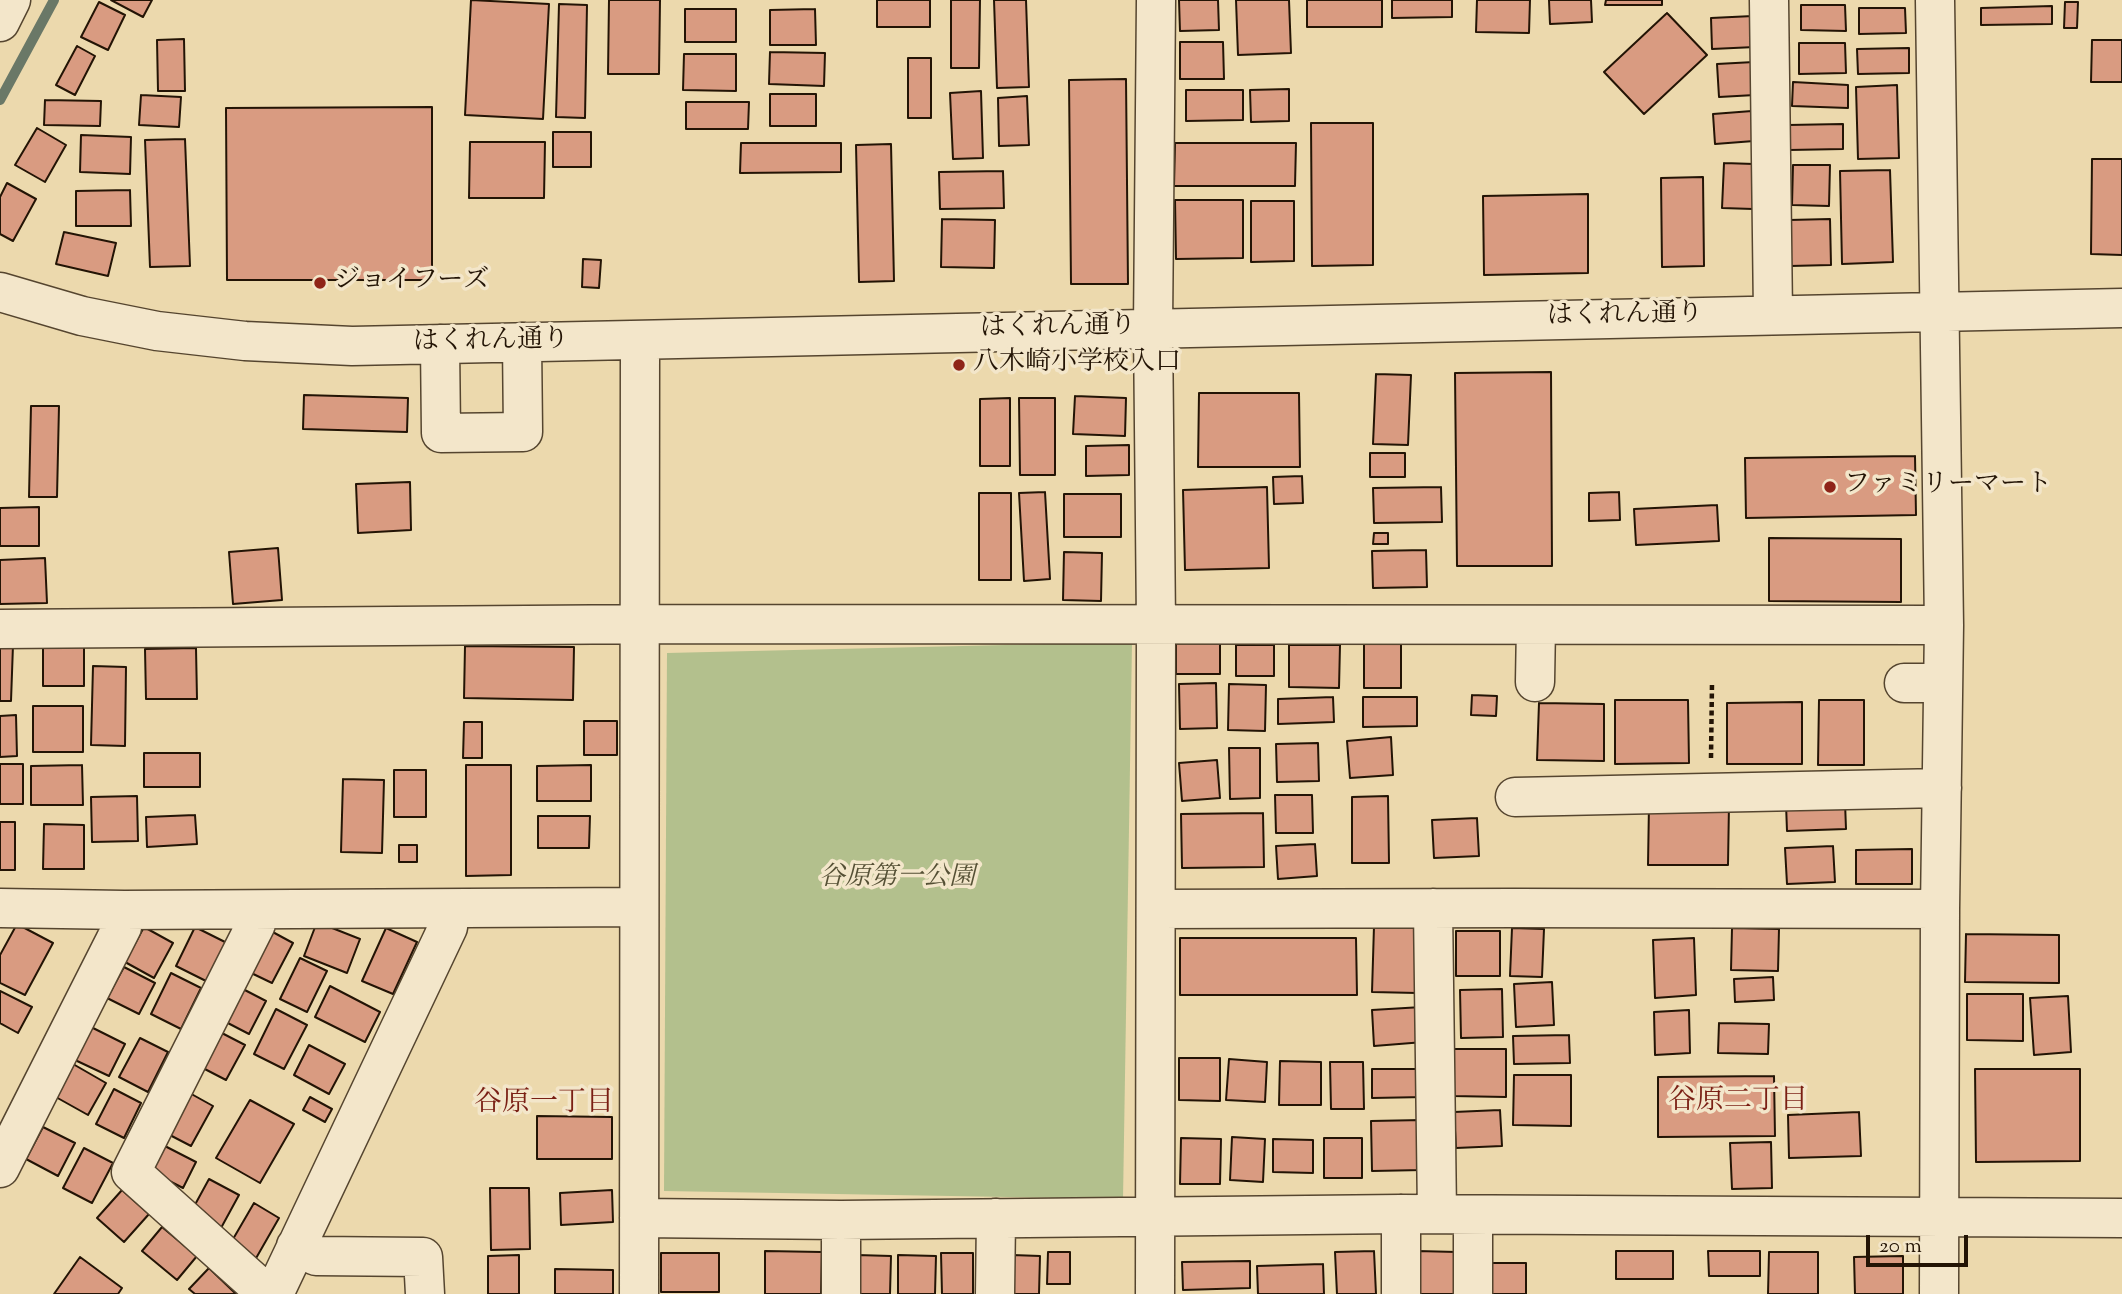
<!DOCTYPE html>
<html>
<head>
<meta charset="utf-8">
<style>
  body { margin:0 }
  #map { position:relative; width:2122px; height:1294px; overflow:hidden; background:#ecd9ad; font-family:"Sorts Mill Goudy",serif }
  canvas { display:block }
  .scale { position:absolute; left:1866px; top:1235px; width:102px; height:32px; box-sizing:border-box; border:4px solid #231405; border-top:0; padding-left:9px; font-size:21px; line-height:24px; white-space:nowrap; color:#231405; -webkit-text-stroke:5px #f3e6ca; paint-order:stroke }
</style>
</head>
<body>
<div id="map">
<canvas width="2122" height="1294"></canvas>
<div class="scale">20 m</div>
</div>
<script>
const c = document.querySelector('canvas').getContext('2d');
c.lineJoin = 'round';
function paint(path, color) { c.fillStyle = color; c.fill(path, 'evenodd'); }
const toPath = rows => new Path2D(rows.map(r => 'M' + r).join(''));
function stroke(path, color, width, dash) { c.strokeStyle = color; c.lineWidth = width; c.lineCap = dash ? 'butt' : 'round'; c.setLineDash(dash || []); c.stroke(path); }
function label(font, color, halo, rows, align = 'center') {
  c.font = font + ' "Sorts Mill Goudy","Noto Serif JP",serif'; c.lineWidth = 7; c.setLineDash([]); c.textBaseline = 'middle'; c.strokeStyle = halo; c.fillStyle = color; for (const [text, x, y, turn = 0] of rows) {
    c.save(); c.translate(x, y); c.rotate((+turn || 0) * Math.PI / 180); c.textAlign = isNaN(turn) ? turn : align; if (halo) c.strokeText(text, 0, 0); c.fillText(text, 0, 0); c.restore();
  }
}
paint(toPath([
  [1132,642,1123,1199,664,1191,667,653]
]), '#b3c08d');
stroke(toPath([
  [0,100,54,0]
]), '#6a7867', 10);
const building = toPath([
  [111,0,152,0,143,17,111,0],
  [471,0,549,4,543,119,465,115,471,0],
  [609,0,660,0,659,74,608,74,609,0],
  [877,0,930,0,930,27,877,27,877,0],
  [951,0,980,0,979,68,951,68,951,0],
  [994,0,1026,0,1029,87,997,88,994,0],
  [1179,0,1218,0,1219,30,1180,31,1179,0],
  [1236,0,1289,0,1291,53,1238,55,1236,0],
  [1307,0,1382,0,1382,27,1307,27,1307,0],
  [1392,0,1452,0,1452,17,1392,18,1392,0],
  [1477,0,1530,0,1529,33,1476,32,1477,0],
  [1549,0,1591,0,1592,22,1550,24,1549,0],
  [1606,0,1662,0,1662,5,1605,5,1606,0],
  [99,2,125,15,108,50,81,37,99,2],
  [2065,2,2078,2,2077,28,2064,28,2065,2],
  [559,4,587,5,585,118,556,117,559,4],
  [1801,5,1845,5,1846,31,1801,30,1801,5],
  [2052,6,2052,24,1981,25,1981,8,2052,6],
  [1859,8,1905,8,1906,33,1859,34,1859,8],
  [685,9,736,9,736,42,685,42,685,9],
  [815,9,816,45,770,45,770,10,815,9],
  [1667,13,1707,55,1644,114,1604,72,1667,13],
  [1753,16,1755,47,1712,49,1711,18,1753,16],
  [184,39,185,91,158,91,157,40,184,39],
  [2092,40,2122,40,2122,82,2091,82,2092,40],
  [1180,42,1223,42,1224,79,1180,79,1180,42],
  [1799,43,1845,43,1846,73,1799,74,1799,43],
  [77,46,95,56,75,95,56,85,77,46],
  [1909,48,1909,73,1858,74,1857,49,1909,48],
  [770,52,825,53,824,86,769,84,770,52],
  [684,54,736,54,736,91,683,90,684,54],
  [908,58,931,58,931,118,908,118,908,58],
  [1754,62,1755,95,1719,97,1717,64,1754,62],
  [1126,79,1128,284,1071,284,1069,80,1126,79],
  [1793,82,1848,85,1848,108,1792,106,1793,82],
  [1897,85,1899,158,1858,159,1856,87,1897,85],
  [1289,89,1289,121,1251,122,1250,90,1289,89],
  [1186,90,1243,90,1243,120,1186,121,1186,90],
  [981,91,983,158,953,159,950,93,981,91],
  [770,94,816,94,816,126,770,126,770,94],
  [141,95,181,97,179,127,139,125,141,95],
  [1027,96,1029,145,999,146,998,98,1027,96],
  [45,100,101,101,100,126,44,125,45,100],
  [686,102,749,102,748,129,686,129,686,102],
  [432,107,432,280,227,280,226,108,432,107],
  [1752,111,1754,141,1715,144,1713,114,1752,111],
  [1311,123,1373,123,1373,265,1312,266,1311,123],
  [1843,124,1843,149,1789,150,1788,125,1843,124],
  [37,128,66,145,45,182,15,165,37,128],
  [553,132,591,132,591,167,553,167,553,132],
  [81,135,131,137,130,174,80,172,81,135],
  [185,139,190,266,150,267,145,140,185,139],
  [470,142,545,142,544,198,469,198,470,142],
  [741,143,841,143,841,172,740,173,741,143],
  [1175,143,1296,143,1295,186,1174,186,1175,143],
  [891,144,894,281,859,282,856,145,891,144],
  [2092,159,2122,159,2122,255,2091,254,2092,159],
  [1724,163,1754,164,1753,209,1722,208,1724,163],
  [1793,165,1830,165,1829,206,1792,205,1793,165],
  [1890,170,1893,262,1842,264,1840,171,1890,170],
  [1003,171,1004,208,940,209,939,172,1003,171],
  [1703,177,1704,266,1662,267,1661,178,1703,177],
  [7,183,36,199,13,241,0,234,0,197,7,183],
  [130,190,131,226,76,226,76,191,130,190],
  [1588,194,1588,273,1484,275,1483,196,1588,194],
  [1175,200,1243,200,1243,258,1176,259,1175,200],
  [1251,201,1294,201,1294,261,1251,262,1251,201],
  [942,219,995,220,994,268,941,267,942,219],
  [1830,219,1831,265,1790,266,1789,220,1830,219],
  [64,232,116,243,108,276,56,264,64,232],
  [583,259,601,260,599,288,582,287,583,259],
  [1551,372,1552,566,1457,566,1455,373,1551,372],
  [1376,374,1411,375,1408,445,1373,444,1376,374],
  [1199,393,1299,393,1300,467,1198,467,1199,393],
  [304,395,408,398,407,432,303,429,304,395],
  [1075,396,1126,398,1125,436,1073,434,1075,396],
  [1010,398,1010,466,980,466,980,399,1010,398],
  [1019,398,1055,398,1055,475,1020,475,1019,398],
  [31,406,59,406,57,497,29,497,31,406],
  [1129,445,1129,475,1086,476,1086,446,1129,445],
  [1370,453,1405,453,1405,477,1370,477,1370,453],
  [1915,456,1916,515,1746,518,1745,458,1915,456],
  [1302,476,1303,503,1274,504,1273,477,1302,476],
  [410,482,411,530,358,533,356,484,410,482],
  [1267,487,1269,568,1185,570,1183,490,1267,487],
  [1441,487,1442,522,1374,523,1373,488,1441,487],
  [1045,492,1050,579,1024,581,1019,493,1045,492],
  [1619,492,1620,520,1589,521,1589,493,1619,492],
  [979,493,1011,493,1011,580,979,580,979,493],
  [1064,494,1121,494,1121,537,1064,537,1064,494],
  [1717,505,1719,541,1636,545,1634,509,1717,505],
  [39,507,39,546,0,546,0,508,39,507],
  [1374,533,1388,533,1388,544,1373,544,1374,533],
  [1769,538,1901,539,1901,602,1769,601,1769,538],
  [278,548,282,600,233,604,229,552,278,548],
  [1426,550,1427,587,1373,588,1372,551,1426,550],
  [1064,552,1102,553,1101,601,1063,600,1064,552],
  [45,558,47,603,0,604,0,560,45,558],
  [1364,642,1401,642,1401,688,1364,688,1364,642],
  [43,643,84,643,84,686,43,686,43,643],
  [1176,643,1220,643,1220,674,1176,674,1176,643],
  [0,644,13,645,11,701,0,701,0,644],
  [1236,645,1274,645,1274,676,1236,676,1236,645],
  [1289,645,1340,645,1339,688,1289,687,1289,645],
  [465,646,574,647,573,700,464,698,465,646],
  [196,648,197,699,146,699,145,649,196,648],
  [93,666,126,667,125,746,91,745,93,666],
  [1216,683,1217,728,1180,729,1179,684,1216,683],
  [1229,684,1266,685,1265,731,1228,730,1229,684],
  [1472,695,1497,696,1496,716,1471,715,1472,695],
  [1333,697,1334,722,1278,724,1278,699,1333,697],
  [1363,697,1417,697,1417,726,1363,727,1363,697],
  [1615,700,1688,700,1689,763,1615,764,1615,700],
  [1819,700,1864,700,1864,765,1818,765,1819,700],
  [1802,702,1802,764,1727,764,1727,703,1802,702],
  [1539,703,1604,704,1604,761,1537,760,1539,703],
  [33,706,83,706,83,752,33,752,33,706],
  [16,715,17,756,0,757,0,716,16,715],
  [584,721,617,721,617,755,584,755,584,721],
  [464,722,482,722,482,758,463,758,464,722],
  [1391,737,1393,775,1350,778,1347,741,1391,737],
  [1318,743,1319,781,1277,782,1276,744,1318,743],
  [1229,748,1260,748,1260,798,1230,799,1229,748],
  [144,753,200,753,200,787,144,787,144,753],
  [1217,760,1220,798,1182,801,1179,763,1217,760],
  [0,764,23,764,23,804,0,804,0,764],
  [82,765,83,805,31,805,31,766,82,765],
  [466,765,511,765,511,875,466,876,466,765],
  [591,765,591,801,537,801,537,766,591,765],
  [394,770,426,770,426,817,394,817,394,770],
  [343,779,384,780,382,853,341,852,343,779],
  [1275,795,1312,795,1313,833,1276,833,1275,795],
  [137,796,138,841,92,842,91,797,137,796],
  [1388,796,1389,863,1352,863,1352,797,1388,796],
  [1845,802,1846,829,1787,831,1786,804,1845,802],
  [1649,804,1729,804,1728,865,1648,865,1649,804],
  [1263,813,1264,867,1182,868,1181,814,1263,813],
  [195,815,197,844,147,847,146,817,195,815],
  [538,816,590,816,589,848,538,848,538,816],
  [1477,818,1479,856,1434,858,1432,820,1477,818],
  [0,822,15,822,15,870,0,870,0,822],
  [44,824,84,825,84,869,43,869,44,824],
  [1315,844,1317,876,1278,879,1276,846,1315,844],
  [399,845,417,845,417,862,399,862,399,845],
  [1833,846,1835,882,1787,884,1785,848,1833,846],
  [1912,849,1912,884,1856,884,1856,850,1912,849],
  [317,922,360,939,347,973,304,956,317,922],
  [17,924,53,943,25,995,0,983,0,955,17,924],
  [1374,926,1419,928,1417,993,1372,992,1374,926],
  [144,927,173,943,154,978,125,962,144,927],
  [195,927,227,943,208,982,176,966,195,927],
  [386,928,417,942,393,994,362,981,386,928],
  [1512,928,1544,929,1542,977,1510,976,1512,928],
  [1732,928,1779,929,1778,971,1731,970,1732,928],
  [269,930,293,943,272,983,247,971,269,930],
  [1456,931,1500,931,1500,976,1456,976,1456,931],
  [1966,934,2059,935,2059,983,1965,982,1966,934],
  [1180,938,1356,938,1357,995,1180,995,1180,938],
  [1694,938,1696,995,1655,998,1653,940,1694,938],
  [300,958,327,971,307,1012,280,999,300,958],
  [124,967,155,983,139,1014,107,998,124,967],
  [171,973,201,988,181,1029,151,1014,171,973],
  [1773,977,1774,1000,1735,1002,1734,979,1773,977],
  [1552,982,1554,1025,1516,1027,1514,984,1552,982],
  [330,986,380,1012,365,1042,315,1017,330,986],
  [239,987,266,1001,249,1034,222,1020,239,987],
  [1502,989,1503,1037,1461,1038,1460,990,1502,989],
  [0,991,32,1007,18,1033,0,1023,0,991],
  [1967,994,2023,994,2023,1041,1967,1040,1967,994],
  [2068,996,2071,1052,2034,1055,2030,998,2068,996],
  [1422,1007,1424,1042,1374,1046,1372,1010,1422,1007],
  [276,1009,307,1025,284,1069,254,1054,276,1009],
  [1689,1010,1690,1053,1655,1055,1654,1012,1689,1010],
  [1719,1023,1769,1024,1768,1054,1718,1053,1719,1023],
  [91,1027,125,1044,109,1076,75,1060,91,1027],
  [216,1030,245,1045,226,1080,197,1065,216,1030],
  [1569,1035,1570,1063,1514,1064,1513,1036,1569,1035],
  [140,1038,168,1052,148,1092,119,1077,140,1038],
  [309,1045,345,1064,329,1094,294,1075,309,1045],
  [1452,1049,1506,1049,1506,1097,1452,1096,1452,1049],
  [1179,1058,1220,1058,1220,1101,1179,1100,1179,1058],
  [1229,1059,1267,1062,1265,1102,1226,1100,1229,1059],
  [1280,1061,1321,1062,1321,1105,1279,1105,1280,1061],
  [1330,1062,1363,1062,1364,1109,1331,1109,1330,1062],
  [73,1064,106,1083,88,1115,54,1096,73,1064],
  [1372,1069,1425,1069,1425,1097,1372,1098,1372,1069],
  [1975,1069,2080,1069,2080,1161,1976,1162,1975,1069],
  [1514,1075,1571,1075,1571,1126,1513,1125,1514,1075],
  [1774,1076,1775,1136,1658,1137,1658,1077,1774,1076],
  [114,1089,141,1103,124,1138,96,1124,114,1089],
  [186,1091,213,1106,191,1146,164,1132,186,1091],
  [310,1097,332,1109,325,1122,303,1110,310,1097],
  [250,1100,294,1124,260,1183,216,1158,250,1100],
  [1500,1110,1502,1146,1456,1148,1454,1112,1500,1110],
  [1859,1112,1861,1156,1789,1158,1788,1115,1859,1112],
  [537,1116,612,1117,612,1159,537,1159,537,1116],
  [1423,1120,1423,1170,1372,1171,1371,1121,1423,1120],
  [43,1127,75,1143,58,1176,26,1159,43,1127],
  [1232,1137,1265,1139,1263,1182,1230,1180,1232,1137],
  [1181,1138,1221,1139,1220,1184,1180,1184,1181,1138],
  [1324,1138,1362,1138,1362,1178,1324,1178,1324,1138],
  [1273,1139,1313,1140,1313,1173,1273,1172,1273,1139],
  [1771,1142,1772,1188,1732,1189,1730,1143,1771,1142],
  [159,1143,196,1162,183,1188,146,1169,159,1143],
  [84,1148,113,1163,92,1203,63,1188,84,1148],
  [209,1179,239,1195,221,1228,191,1212,209,1179],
  [490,1188,529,1188,530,1249,491,1250,490,1188],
  [122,1190,149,1214,124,1242,97,1218,122,1190],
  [612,1190,613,1222,561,1225,560,1193,612,1190],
  [254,1203,279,1218,255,1260,229,1246,254,1203],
  [162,1227,197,1256,177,1280,142,1251,162,1227],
  [765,1251,822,1252,821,1294,765,1294,765,1251],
  [1374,1251,1376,1294,1337,1294,1335,1252,1374,1251],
  [1417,1251,1457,1252,1455,1294,1416,1294,1417,1251],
  [1616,1251,1673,1251,1673,1279,1616,1279,1616,1251],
  [1708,1251,1760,1251,1760,1276,1709,1276,1708,1251],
  [1048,1252,1070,1252,1070,1284,1047,1284,1048,1252],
  [1769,1252,1818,1252,1818,1294,1768,1294,1769,1252],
  [661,1253,719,1253,719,1292,661,1292,661,1253],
  [941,1253,973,1253,973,1294,942,1294,941,1253],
  [519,1255,519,1294,488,1294,488,1256,519,1255],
  [857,1255,891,1256,890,1294,856,1294,857,1255],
  [898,1255,936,1256,935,1294,898,1294,898,1255],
  [1012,1255,1040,1256,1039,1294,1011,1294,1012,1255],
  [1903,1256,1903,1294,1855,1294,1854,1257,1903,1256],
  [80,1257,122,1288,118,1294,54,1294,80,1257],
  [1250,1261,1250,1288,1183,1290,1182,1262,1250,1261],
  [1487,1263,1526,1263,1526,1294,1487,1294,1487,1263],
  [1323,1264,1324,1294,1258,1294,1257,1266,1323,1264],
  [209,1268,236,1294,195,1294,189,1289,209,1268],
  [555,1269,613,1270,613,1294,555,1294,555,1269]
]);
paint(building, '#d99b81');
stroke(building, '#231405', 2);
const minor = toPath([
  [1769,0,1773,314],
  [1935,0,1944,625,1940,909,1939,1294],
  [0,22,11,0],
  [0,292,82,316,157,331,245,341,352,346,2122,308],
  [440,344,441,433,523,432,522,342],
  [0,629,658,624,1944,625],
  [1535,682,1536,625],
  [1904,683,1943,683],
  [1515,797,1942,788],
  [0,908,124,910,638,907],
  [1433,908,1437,1214],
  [1156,909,1514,908,1940,909],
  [256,910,256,924,131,1172,267,1294],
  [0,1168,122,927,124,910],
  [1473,1215,1473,1294],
  [639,1218,841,1220,1401,1214,2122,1218],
  [296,1246,316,1256,423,1257,425,1294],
  [274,1294,448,927,450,909],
  [639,1294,640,340],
  [841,1294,841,1220],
  [995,1294,996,1218],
  [1155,1294,1156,624,1153,327,1156,0],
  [1401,1294,1401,1214]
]);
stroke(minor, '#55452f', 41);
stroke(toPath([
  [1711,758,1712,683]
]), '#231405', 4.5, [5, 3.5]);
stroke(minor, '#f3e6ca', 38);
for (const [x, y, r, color] of [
  [320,283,7,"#8f2418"],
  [959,365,7,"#8f2418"],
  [1830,487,7,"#8f2418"]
]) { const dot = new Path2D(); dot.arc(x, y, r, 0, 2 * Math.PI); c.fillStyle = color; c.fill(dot); stroke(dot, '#f3e6ca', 2.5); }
label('26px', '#231405', '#f3e6ca', [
  ["ジョイフーズ",334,283],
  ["八木崎小学校入口",973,365],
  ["ファミリーマート",1844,487]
], 'left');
label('26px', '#231405', '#f3e6ca', [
  ["はくれん通り",1625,317,-1],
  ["はくれん通り",1058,329,-1],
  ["はくれん通り",491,343,-1]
]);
label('italic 26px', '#555035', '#f3e6ca', [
  ["谷原第一公園",897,880]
]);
label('28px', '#7a1f14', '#f3e6ca', [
  ["谷原二丁目",1738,1103],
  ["谷原一丁目",544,1105]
]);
</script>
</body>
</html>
